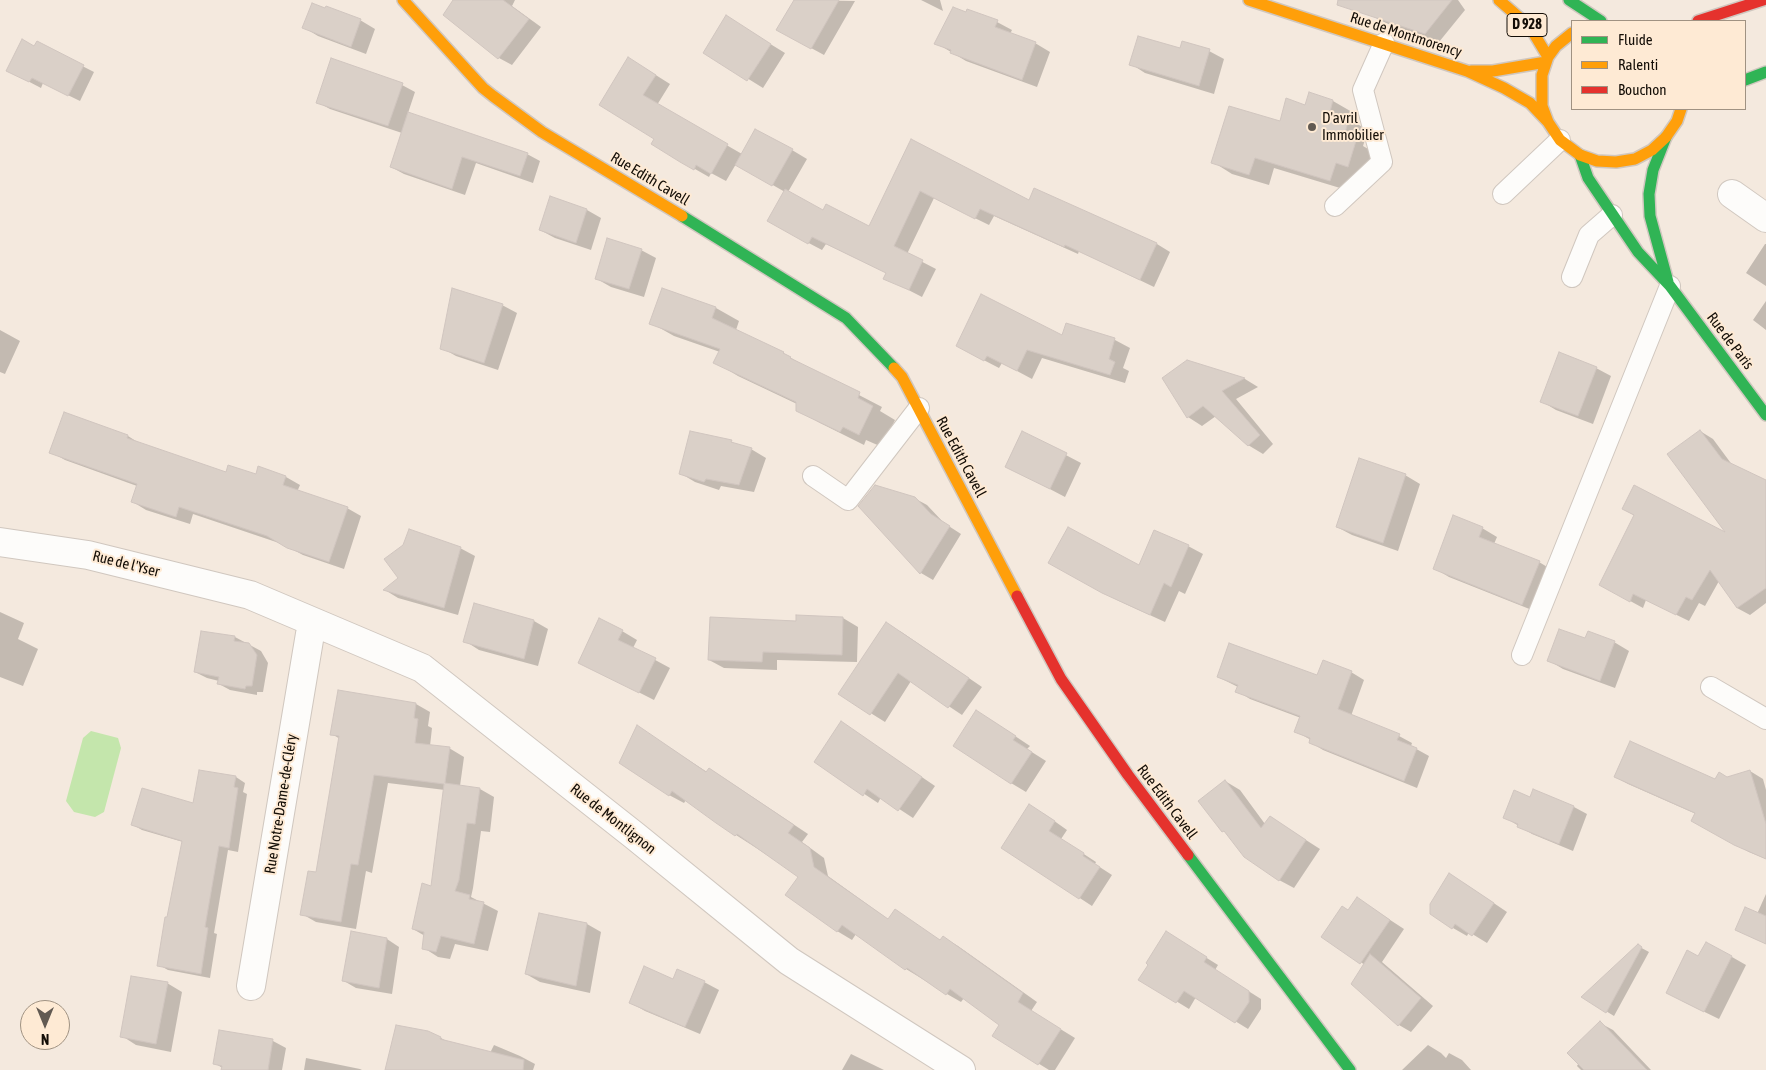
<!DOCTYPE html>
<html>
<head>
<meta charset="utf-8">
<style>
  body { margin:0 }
  #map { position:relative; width:1766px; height:1070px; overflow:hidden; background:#f4e9de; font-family:"Asap Condensed",sans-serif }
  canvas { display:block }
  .legend { position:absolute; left:1571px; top:20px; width:175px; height:90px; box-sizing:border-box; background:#feead4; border:1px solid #a09282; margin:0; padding:6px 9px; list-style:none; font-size:15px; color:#130d06 }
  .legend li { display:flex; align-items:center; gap:10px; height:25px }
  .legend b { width:25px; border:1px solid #a09282 }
  .north { position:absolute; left:20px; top:1000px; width:50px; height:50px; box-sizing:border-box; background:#feead4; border:1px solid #a09282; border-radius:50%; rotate:180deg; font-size:14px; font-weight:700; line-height:20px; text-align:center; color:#130d06 }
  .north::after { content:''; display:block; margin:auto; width:18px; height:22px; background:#625a52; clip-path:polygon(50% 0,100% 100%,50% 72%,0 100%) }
</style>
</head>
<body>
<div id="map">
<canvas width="1766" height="1070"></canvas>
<ul class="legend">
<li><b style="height:6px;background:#30b455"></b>Fluide</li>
<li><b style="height:6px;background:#ff9f0a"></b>Ralenti</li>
<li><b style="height:6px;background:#e5322d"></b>Bouchon</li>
</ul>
<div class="north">N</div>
</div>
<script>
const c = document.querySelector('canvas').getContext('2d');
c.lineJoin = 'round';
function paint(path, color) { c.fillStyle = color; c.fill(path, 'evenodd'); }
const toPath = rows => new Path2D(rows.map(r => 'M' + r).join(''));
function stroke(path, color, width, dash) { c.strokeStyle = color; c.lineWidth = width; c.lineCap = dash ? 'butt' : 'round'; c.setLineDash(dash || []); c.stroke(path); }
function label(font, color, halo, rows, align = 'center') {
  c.font = font + ' "Asap Condensed",sans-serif'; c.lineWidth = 4; c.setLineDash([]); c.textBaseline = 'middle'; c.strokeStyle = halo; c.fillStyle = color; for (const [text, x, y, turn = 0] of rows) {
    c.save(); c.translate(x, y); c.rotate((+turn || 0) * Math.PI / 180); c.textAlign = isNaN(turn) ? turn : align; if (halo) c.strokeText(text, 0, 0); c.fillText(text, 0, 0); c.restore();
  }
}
paint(toPath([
  [91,731,118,738,121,748,104,812,95,817,74,812,66,801,83,738]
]), '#c4e6ac');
paint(toPath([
  [455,0,515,0,512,6,541,27,512,65,499,58,445,15],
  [796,0,855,1,824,55,778,30],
  [921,0,940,0,943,11],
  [1384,0,1458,0,1465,10,1439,42,1386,23,1372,16],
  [968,11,997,22,1012,30,1010,34,1035,43,1050,52,1037,87,966,61,936,43],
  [360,20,375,29,366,54,318,36,303,27],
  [741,26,785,53,763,88,705,52],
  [37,43,94,72,80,101,43,83,41,88,18,76],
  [1180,49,1209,51,1224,59,1214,94,1145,73,1131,64],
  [643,67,670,84,657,105,742,154,756,130,792,150,807,159,788,192,824,212,869,228,911,141,1029,201,1034,190,1157,244,1170,252,1154,287,1079,251,1078,254,994,216,989,225,934,198,907,254,936,269,922,297,885,278,887,273,826,244,822,250,782,229,785,192,736,164,726,181,711,173,709,177,681,161,656,138,601,104],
  [402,85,415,92,408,113,527,154,540,161,533,183,476,163,465,195,404,174,391,167,402,133,330,109,317,102],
  [1310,94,1333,101,1352,112,1350,120,1368,130,1363,146,1375,153,1368,177,1355,173,1350,191,1274,168,1269,185,1232,174,1213,162,1306,106],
  [551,198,587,210,601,218,591,250,555,238,540,230],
  [1765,244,1766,244,1766,286,1746,273],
  [641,250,656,258,644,297,611,287,597,279],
  [662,290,716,308,739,321,736,330,783,353,811,370,882,407,880,411,895,420,882,447,866,440,864,445,820,423,797,410,797,404,738,376,715,362,720,352,674,336,651,323],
  [1766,301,1766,330,1753,320],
  [502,305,517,313,498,370,456,356,442,348],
  [1067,325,1115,340,1130,348,1123,368,1129,371,1125,383,1042,358,1032,379,1002,363,999,368,972,354,1063,337],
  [0,330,20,341,5,374,0,372],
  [1187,361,1245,379,1258,387,1236,399,1273,444,1263,454,1248,445,1216,416,1202,426,1188,417],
  [1596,368,1611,376,1593,424,1556,410,1541,401],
  [64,414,128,436,139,443,226,474,257,475,259,468,286,477,300,485,297,492,347,508,361,516,344,569,303,555,282,544,193,514,190,524,146,510,133,502,137,486,65,460,51,452],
  [1700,431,1713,439,1733,466,1766,482,1766,603,1750,615,1737,608,1719,581,1705,606,1699,603,1689,621,1646,600,1643,608,1601,585,1635,516,1623,509,1730,536],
  [1022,432,1081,463,1065,497,1006,466],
  [691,433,731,442,751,449,766,458,754,492,721,486,719,490,695,482,680,473],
  [1405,475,1420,484,1398,551,1352,535,1337,527],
  [914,498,927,505,944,523,961,534,933,580,921,573,860,506],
  [1482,528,1497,537,1494,544,1539,562,1554,571,1537,612,1449,577,1434,568],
  [404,546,460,548,475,556,458,615,398,598,385,590,400,579],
  [1188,546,1203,554,1185,594,1179,591,1165,622,1119,601,1064,571,1139,567],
  [0,612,24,623,18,639,38,649,23,686,0,677],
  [797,616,843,618,858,627,857,662,777,660,777,670,724,668,709,660,797,622],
  [534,621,548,629,538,666,479,650,465,641],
  [622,631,637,640,633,648,670,668,654,700,579,662],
  [900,631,982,687,962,715,911,681,885,722,840,694],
  [235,637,261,651,268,663,263,692,257,692,257,695,230,690,219,684,219,681,207,678,195,672],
  [1586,640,1614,642,1629,651,1615,688,1563,669,1548,660],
  [1323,662,1351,672,1364,680,1351,716,1399,736,1412,743,1411,746,1429,756,1417,788,1323,750,1310,742,1311,740,1295,731,1301,718,1250,699,1237,691,1238,687,1218,677,1318,677],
  [339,691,416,704,430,712,428,726,432,728,430,746,449,748,464,757,460,786,480,789,494,797,490,832,481,831,473,888,471,897,498,911,488,951,455,944,450,959,438,957,424,948,425,936,413,929,432,887,445,790,388,783,372,873,366,871,356,929,316,922,302,914,317,873,340,739,332,734],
  [991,720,1030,746,1027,749,1046,761,1026,792,1011,783],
  [841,722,935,786,913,818,881,797,878,803,816,762],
  [638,727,707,772,710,769,724,778,808,834,802,842,824,858,828,876,889,920,895,911,941,941,943,937,958,946,1037,1002,1031,1011,1075,1038,1055,1070,1049,1070,994,1036,1000,1025,964,998,961,1002,947,994,906,969,856,934,852,940,837,931,800,876,736,835,686,800,684,803,669,795],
  [1750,771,1763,779,1766,790,1766,859,1749,852,1693,820,1696,814,1628,784,1615,777,1716,780],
  [236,777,245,783,243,792,247,794,238,852,228,850,214,933,217,934,210,978,168,970,159,965,183,842,142,830,133,825,194,805],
  [1225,781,1240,790,1265,824,1270,817,1320,849,1294,888,1279,880,1229,834,1223,831],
  [1534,790,1574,807,1587,814,1573,851,1532,834,1504,817,1531,798],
  [1043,813,1067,830,1061,839,1096,862,1095,864,1112,875,1092,906,1003,848],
  [1464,883,1507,912,1487,943,1469,932,1467,936,1453,928],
  [1766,894,1766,944,1737,930,1757,914],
  [1358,899,1404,929,1382,962,1433,1006,1411,1032,1399,1025,1364,995,1365,965,1323,937,1349,911],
  [587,924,601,932,590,993,540,982,526,974],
  [387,939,399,947,392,994,356,988,344,981],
  [1178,940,1218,965,1215,970,1261,999,1261,1009,1248,1029,1196,997,1189,1009,1140,979],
  [1638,946,1649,952,1614,1016,1583,997],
  [1732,957,1746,965,1719,1019,1682,1001,1699,958],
  [673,980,704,982,719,990,700,1034,645,1011,631,1003],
  [167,983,182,992,171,1052,136,1045,122,1036],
  [1600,1023,1613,1030,1651,1070,1581,1070,1577,1066],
  [441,1038,450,1043,490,1053,494,1045,520,1056,535,1064,533,1070,386,1070],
  [273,1041,286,1048,282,1070,226,1070,214,1063],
  [1428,1045,1441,1053,1446,1058,1449,1053,1462,1060,1471,1070,1402,1070],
  [851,1054,882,1069,884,1070,842,1070],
  [306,1058,360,1069,362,1070,304,1070]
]), '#0003');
const building = toPath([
  [453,0,503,0,529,19,498,59,443,15,453,0],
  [794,0,839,0,811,49,776,30,794,0],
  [1338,0,1452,0,1425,34,1337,5,1338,0],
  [312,3,325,8,326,6,361,19,351,47,302,28,312,3],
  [953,7,966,12,967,9,998,20,995,27,1036,42,1022,80,950,53,951,50,934,44,953,7],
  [726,15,771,44,747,81,703,53,726,15],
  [1138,36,1180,48,1182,41,1210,49,1199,86,1129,65,1138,36],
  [22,39,34,46,37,41,84,65,68,96,32,78,29,82,6,71,22,39],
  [628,57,656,75,643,95,728,144,711,174,696,165,694,170,680,162,651,144,654,139,599,105,628,57],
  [331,58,403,83,388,126,316,103,331,58],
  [1309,92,1333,100,1330,112,1349,118,1344,137,1356,141,1348,167,1336,163,1330,181,1255,158,1249,175,1211,163,1229,106,1280,121,1286,98,1305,105,1309,92],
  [408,112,528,153,520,176,462,157,452,189,390,167,408,112],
  [755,129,793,149,772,186,735,165,755,129],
  [911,139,1029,200,1034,188,1157,243,1140,280,1065,245,1064,247,980,209,975,219,920,191,894,246,923,260,909,290,883,279,886,273,812,237,808,244,767,221,785,189,823,210,826,204,869,226,911,139],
  [550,196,587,209,576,243,539,230,550,196],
  [607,238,642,249,629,289,595,279,607,238],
  [452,288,503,304,484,363,440,349,452,288],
  [662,288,716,307,712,318,784,352,783,353,791,357,790,358,860,392,858,398,873,406,859,435,843,427,840,432,796,411,796,402,713,363,720,349,649,324,662,288],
  [981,294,1062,335,1066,323,1115,338,1109,359,1115,362,1110,375,1027,350,1017,371,987,356,984,361,956,346,981,294],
  [1559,352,1597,367,1578,416,1540,402,1559,352],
  [1187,360,1245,378,1222,391,1260,435,1248,446,1203,406,1187,418,1162,378,1187,360],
  [64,412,128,435,127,438,226,472,228,465,256,474,258,466,286,476,283,485,348,507,329,562,287,548,267,536,179,507,176,517,131,502,137,484,49,453,64,412],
  [1700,430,1722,459,1766,480,1766,588,1737,608,1710,570,1692,600,1686,597,1676,615,1633,594,1630,602,1599,585,1634,515,1622,509,1634,485,1725,532,1667,454,1700,430],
  [690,431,732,440,731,442,752,448,739,485,706,479,704,482,679,474,690,431],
  [1022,431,1067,453,1050,489,1005,467,1022,431],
  [1359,458,1406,474,1383,543,1336,527,1359,458],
  [875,485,915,497,931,514,950,526,920,574,858,506,875,485],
  [1453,515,1483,527,1479,537,1540,561,1522,605,1433,569,1453,515],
  [1068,527,1139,565,1154,530,1189,545,1171,587,1164,583,1150,615,1102,593,1048,563,1068,527],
  [409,529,461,547,444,608,383,590,398,578,384,559,403,545,409,529],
  [474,603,534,620,524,659,463,642,474,603],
  [796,615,843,617,842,655,763,652,762,662,708,660,710,617,796,621,796,615],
  [599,618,623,630,618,640,656,658,639,693,578,663,599,618],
  [886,622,969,678,948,708,898,673,870,715,838,694,886,622],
  [1559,629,1585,638,1588,631,1615,641,1600,681,1547,661,1559,629],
  [201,631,235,636,234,641,249,643,257,655,252,686,246,686,245,689,217,684,219,677,194,672,201,631],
  [1229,643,1317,675,1323,660,1352,671,1338,709,1400,734,1397,740,1417,748,1404,781,1309,743,1310,738,1294,732,1300,716,1235,692,1238,685,1217,677,1229,643],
  [338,690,416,703,414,718,418,719,415,743,450,747,445,783,480,788,475,824,467,823,459,880,455,891,470,895,469,899,484,902,474,944,441,936,436,952,422,949,424,932,412,929,422,883,431,886,444,784,374,775,358,865,351,864,341,922,300,915,308,871,316,872,339,736,330,735,338,690],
  [976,710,1016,736,1013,740,1032,752,1011,784,953,746,976,710],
  [841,721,922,777,898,811,867,789,863,796,814,762,841,721],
  [637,725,706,772,709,768,794,825,788,833,810,848,814,867,888,919,895,909,940,940,943,936,1023,993,1018,1002,1061,1029,1038,1065,992,1036,999,1025,950,989,946,995,907,968,905,970,842,925,837,932,785,895,798,877,737,834,735,836,716,823,672,791,669,796,619,763,637,725],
  [1630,741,1715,779,1719,772,1727,777,1750,770,1766,824,1766,859,1734,845,1691,821,1695,813,1614,777,1630,741],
  [199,770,236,776,234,787,238,788,229,848,219,846,205,927,208,928,201,974,157,966,165,917,167,917,182,841,131,825,142,788,193,803,199,770],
  [1225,780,1261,828,1270,816,1306,840,1279,881,1244,857,1224,831,1222,832,1198,801,1225,780],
  [1533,789,1574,806,1559,844,1517,827,1518,824,1503,818,1514,790,1530,797,1533,789],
  [1029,804,1055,821,1049,831,1084,853,1083,856,1100,867,1079,899,1001,848,1029,804],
  [1449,873,1494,903,1472,936,1455,924,1452,929,1430,914,1430,904,1449,873],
  [1357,897,1390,920,1360,964,1321,937,1342,906,1348,910,1357,897],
  [1745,907,1766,916,1766,944,1735,930,1745,907],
  [539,913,587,923,576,986,525,974,539,913],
  [351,931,387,938,379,988,342,981,351,931],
  [1166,931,1207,957,1204,962,1249,991,1249,1002,1235,1023,1184,991,1176,1003,1138,980,1148,965,1146,963,1166,931],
  [1706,942,1732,956,1704,1012,1666,993,1687,950,1698,956,1706,942],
  [1638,944,1642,947,1606,1013,1581,997,1638,944],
  [1370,954,1421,998,1398,1026,1351,984,1370,954],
  [644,966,673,979,677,969,705,981,685,1027,629,1003,644,966],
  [131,976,168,982,156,1044,120,1037,131,976],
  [1600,1021,1647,1070,1584,1070,1567,1053,1600,1021],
  [396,1025,428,1031,441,1037,440,1039,524,1060,523,1070,385,1070,396,1025],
  [219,1030,273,1039,268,1070,221,1070,222,1066,213,1064,219,1030]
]);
paint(building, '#dad0c8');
stroke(building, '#d0c5bf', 1);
const lane = toPath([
  [1503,194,1560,140],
  [1335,206,1382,162,1363,90,1384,43],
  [1572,277,1589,235,1612,215],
  [813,476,848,500,919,408],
  [1522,655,1670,286],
  [1711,687,1766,719]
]);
const street = toPath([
  [1732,194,1766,218],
  [0,542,88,555,250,595,422,668,635,836,789,961,961,1070],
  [251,986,312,622]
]);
const fast = toPath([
  [1569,0,1601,21],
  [1745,80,1766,72],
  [1666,137,1653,170,1649,194,1650,216,1668,282],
  [1580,155,1588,178,1638,252,1670,286,1766,415],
  [682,216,846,318,894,368],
  [1188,855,1350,1070]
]);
const slow = toPath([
  [403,0,483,88,493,96,542,132,682,216],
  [1249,0,1467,71,1504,88,1530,103,1548,122],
  [1499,0,1530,27,1548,57],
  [1572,33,1556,46,1548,57,1542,75,1542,106,1548,122,1560,140,1580,155,1597,161,1616,162,1635,159,1652,150,1666,137,1677,121,1681,109],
  [1471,71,1493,71,1546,62],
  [894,368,902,377,1017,596]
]);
const jam = toPath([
  [1698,21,1763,0],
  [1017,596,1061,679,1128,775,1188,855]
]);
stroke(lane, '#d0c7bf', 22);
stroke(street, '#d0c7bf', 30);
stroke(fast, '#d0c7bf', 14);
stroke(slow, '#d0c7bf', 14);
stroke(jam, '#d0c7bf', 14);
stroke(lane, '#fdfcfa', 20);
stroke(street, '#fdfcfa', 28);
stroke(fast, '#30b455', 11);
stroke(slow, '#ff9f0a', 11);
stroke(jam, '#e5322d', 11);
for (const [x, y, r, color] of [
  [1312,127,5,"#625a52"]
]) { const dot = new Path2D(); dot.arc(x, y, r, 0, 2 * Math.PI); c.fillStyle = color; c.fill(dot); stroke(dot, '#feead4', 2); }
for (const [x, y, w] of [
  [1527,25,40]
]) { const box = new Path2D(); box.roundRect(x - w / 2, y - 11.5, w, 23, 4); c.fillStyle = '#feead4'; c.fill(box); stroke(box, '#130d06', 1); }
label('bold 14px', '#130d06', null, [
  ["D 928",1527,25]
]);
label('15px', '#130d06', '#feead4', [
  ["Rue de Montmorency",1406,35,18],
  ["Rue Edith Cavell",650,179,31],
  ["Rue de Paris",1730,341,53],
  ["Rue Edith Cavell",961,457,62],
  ["Rue de l'Yser",126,564,14],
  ["Rue Edith Cavell",1167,802,53],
  ["Rue Notre-Dame-de-Cléry",281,804,-81],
  ["Rue de Montlignon",613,819,38]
]);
label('15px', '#130d06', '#feead4', [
  ["D'avril",1322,118],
  ["Immobilier",1322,135]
], 'left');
</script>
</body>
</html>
